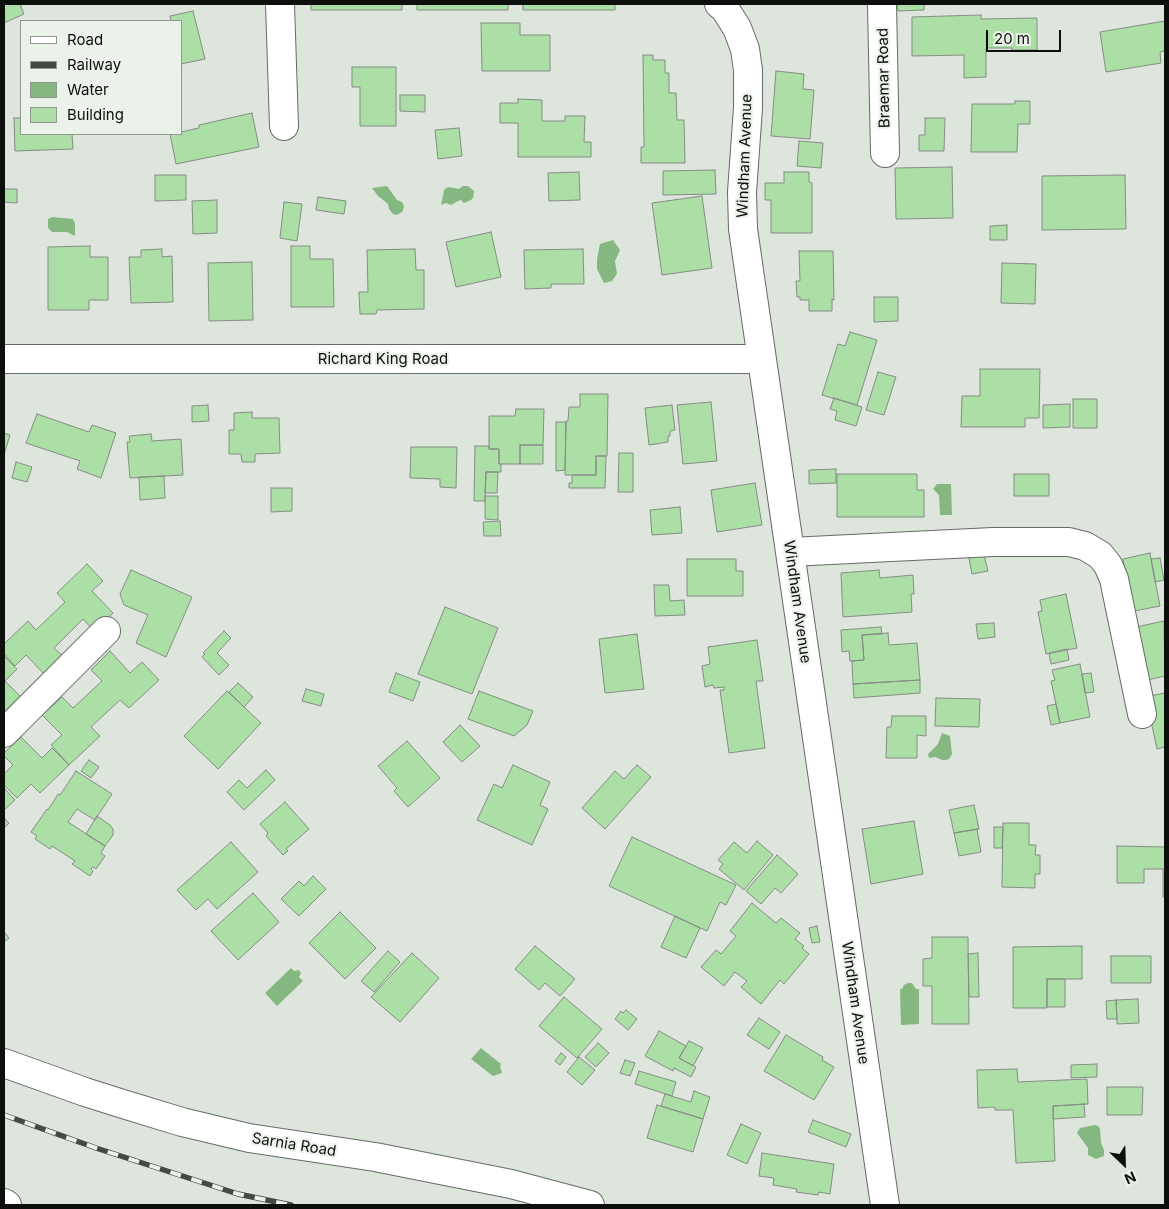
<!DOCTYPE html>
<html>
<head>
<meta charset="utf-8">
<style>
  body { margin:0 }
  #map { position:relative; width:1169px; height:1209px; overflow:hidden; background:#dee5dd; font-family:Inter,sans-serif }
  canvas { display:block }
  .frame { position:absolute; inset:0; border:5px solid #0d0f0c; pointer-events:none }
  .legend { position:absolute; left:20px; top:20px; width:162px; height:115px; box-sizing:border-box; background:#ebf2ea; border:1px solid #929791; margin:0; padding:6px 9px; list-style:none; font-size:15px; color:#0d0f0c }
  .legend li { display:flex; align-items:center; gap:10px; height:25px }
  .legend b { width:25px; border:1px solid #929791 }
  .north { position:absolute; left:1099px; top:1139px; width:50px; height:50px; -webkit-text-stroke:4px #ebf2ea; paint-order:stroke; rotate:156deg; font-size:14px; font-weight:700; line-height:20px; text-align:center; color:#0d0f0c }
  .north::after { content:''; display:block; margin:auto; width:18px; height:22px; background:#0d0f0c; clip-path:polygon(50% 0,100% 100%,50% 72%,0 100%) }
  .scale { position:absolute; left:986px; top:30px; width:75px; height:22px; box-sizing:border-box; border:2px solid #0d0f0c; border-top:0; padding-left:6px; font-size:15px; line-height:18px; white-space:nowrap; color:#0d0f0c; -webkit-text-stroke:4px #ebf2ea; paint-order:stroke }
</style>
</head>
<body>
<div id="map">
<canvas width="1169" height="1209"></canvas>
<div class="frame"></div>
<ul class="legend">
<li><b style="height:6px;background:#fff"></b>Road</li>
<li><b style="height:6px;background:#454844"></b>Railway</li>
<li><b style="height:14px;background:#85b880"></b>Water</li>
<li><b style="height:14px;background:#abdfa5"></b>Building</li>
</ul>
<div class="north">N</div>
<div class="scale">20 m</div>
</div>
<script>
const c = document.querySelector('canvas').getContext('2d');
c.lineJoin = 'round';
function paint(path, color) { c.fillStyle = color; c.fill(path, 'evenodd'); }
const toPath = rows => new Path2D(rows.map(r => 'M' + r).join(''));
function stroke(path, color, width, dash) { c.strokeStyle = color; c.lineWidth = width; c.lineCap = dash ? 'butt' : 'round'; c.setLineDash(dash || []); c.stroke(path); }
function label(font, color, halo, rows, align = 'center') {
  c.font = font + ' Inter,sans-serif'; c.lineWidth = 4; c.setLineDash([]); c.textBaseline = 'middle'; c.strokeStyle = halo; c.fillStyle = color; for (const [text, x, y, turn = 0] of rows) {
    c.save(); c.translate(x, y); c.rotate((+turn || 0) * Math.PI / 180); c.textAlign = isNaN(turn) ? turn : align; if (halo) c.strokeText(text, 0, 0); c.fillText(text, 0, 0); c.restore();
  }
}
paint(toPath([
  [387,186,397,200,402,202,404,207,402,212,397,215,393,214,389,209,388,204,378,196,372,188],
  [463,186,468,186,474,191,473,198,471,200,464,203,461,200,458,201,451,205,446,203,441,205,444,190,448,187,459,189],
  [52,217,73,219,75,224,75,236,67,232,52,232,48,228,48,219],
  [613,240,620,250,615,261,617,274,612,281,604,283,597,269,597,259,600,244],
  [937,484,951,484,952,515,940,515,939,495,933,489],
  [942,733,950,736,952,754,949,759,946,760,942,760,935,757,929,758,928,754,938,744],
  [291,968,294,971,299,970,301,973,299,977,303,981,277,1006,265,993],
  [908,983,912,983,916,989,919,989,919,1024,901,1025,900,989,902,989,904,985],
  [481,1048,501,1064,500,1066,502,1073,493,1076,471,1059],
  [1095,1125,1098,1126,1100,1129,1101,1143,1104,1150,1104,1156,1096,1159,1088,1155,1088,1148,1077,1133,1080,1128]
]), '#85b880');
const building = toPath([
  [4,4,20,4,24,14,4,23,4,4],
  [311,4,402,4,402,10,311,10,311,4],
  [417,4,508,4,508,10,417,10,417,4],
  [523,4,615,4,615,10,523,10,523,4],
  [897,4,924,4,924,10,898,11,897,4],
  [193,11,205,59,181,64,181,21,171,21,170,16,193,11],
  [981,15,981,19,1037,18,1037,50,1012,50,1012,48,986,48,986,77,964,78,964,55,912,56,912,17,981,15],
  [1165,21,1165,51,1160,52,1161,63,1106,72,1100,32,1165,21],
  [481,23,520,23,520,35,550,35,550,71,482,71,481,23],
  [643,55,653,55,653,60,665,60,665,73,669,73,669,93,676,93,677,120,684,120,685,163,641,163,641,147,644,147,643,55],
  [352,67,396,67,396,126,360,126,360,87,352,87,352,67],
  [776,71,804,74,803,89,814,90,810,139,771,136,776,71],
  [400,95,425,95,425,112,400,111,400,95],
  [518,99,542,100,542,121,565,121,565,116,585,116,584,142,591,142,591,157,518,157,518,123,500,123,500,103,518,103,518,99],
  [1015,101,1030,101,1030,124,1018,124,1017,152,971,152,972,104,1015,104,1015,101],
  [252,113,259,147,176,164,170,134,181,134,181,132,199,128,199,125,252,113],
  [14,118,21,118,21,134,72,134,73,149,15,151,14,118],
  [925,118,945,118,944,151,919,151,919,135,925,135,925,118],
  [459,128,462,156,438,159,435,130,459,128],
  [799,141,823,143,821,168,797,166,799,141],
  [952,167,953,218,896,219,895,168,952,167],
  [715,170,716,194,663,195,663,171,715,170],
  [579,172,580,200,549,201,548,173,579,172],
  [784,172,809,172,809,182,812,183,812,233,771,233,771,200,765,200,765,183,784,183,784,172],
  [155,175,186,175,186,200,155,201,155,175],
  [1125,175,1126,229,1042,230,1042,176,1125,175],
  [4,189,17,189,17,203,4,202,4,189],
  [702,196,712,268,662,275,652,203,702,196],
  [318,197,346,201,344,214,316,210,318,197],
  [217,200,217,233,193,234,192,201,217,200],
  [284,202,302,204,297,241,280,238,284,202],
  [1007,225,1007,240,990,240,990,226,1007,225],
  [491,232,501,277,456,287,446,242,491,232],
  [90,246,90,257,108,257,108,300,89,300,89,310,48,310,48,247,90,246],
  [291,246,310,246,310,259,333,259,334,307,291,307,291,246],
  [162,249,162,257,172,256,173,302,131,303,129,257,141,257,141,250,162,249],
  [415,249,416,270,424,270,424,309,377,310,376,314,360,314,359,292,368,292,367,250,415,249],
  [583,249,584,284,551,284,551,288,525,289,524,250,583,249],
  [799,251,833,251,834,300,832,299,832,311,809,311,809,300,800,300,800,297,797,297,796,281,800,281,799,251],
  [252,262,253,320,209,321,208,263,252,262],
  [1002,263,1036,264,1035,304,1001,303,1002,263],
  [874,297,898,297,898,321,874,322,874,297],
  [850,332,877,340,857,405,822,395,838,344,845,346,850,332],
  [980,369,1040,369,1039,418,1025,418,1025,427,961,427,962,396,980,396,980,369],
  [878,372,896,377,884,415,866,410,878,372],
  [580,394,608,394,607,456,596,456,596,475,565,475,566,421,568,421,569,407,580,407,580,394],
  [834,398,862,407,856,426,835,420,837,411,830,409,834,398],
  [1073,399,1097,399,1097,428,1073,428,1073,399],
  [711,402,717,461,683,464,677,405,711,402],
  [1070,404,1070,427,1043,428,1043,405,1070,404],
  [208,405,209,421,192,422,192,406,208,405],
  [672,405,675,430,670,431,670,436,668,436,668,442,649,445,645,408,672,405],
  [516,409,544,409,543,445,520,445,520,464,499,464,499,449,489,449,489,416,515,416,516,409],
  [252,412,252,418,279,418,280,453,255,454,255,462,242,462,241,454,229,454,229,430,234,430,234,413,252,412],
  [37,414,89,432,92,425,116,433,101,478,77,469,80,461,26,443,37,414],
  [556,422,566,422,565,470,556,471,556,422],
  [4,433,10,435,4,455,4,433],
  [151,434,152,441,181,439,183,475,130,478,127,442,130,442,129,436,151,434],
  [520,445,543,445,543,464,520,464,520,445],
  [475,446,489,446,489,449,499,449,499,464,501,464,501,472,486,472,485,501,474,501,475,446],
  [411,447,457,447,456,488,440,487,440,479,410,478,411,447],
  [619,453,633,453,633,492,618,492,619,453],
  [596,456,606,456,605,488,569,488,569,483,572,483,572,475,596,475,596,456],
  [16,462,32,467,27,482,12,478,16,462],
  [836,469,836,483,809,484,809,470,836,469],
  [486,472,498,472,497,493,485,493,486,472],
  [837,474,917,474,917,490,924,490,924,517,837,517,837,474],
  [1014,474,1049,474,1049,496,1014,496,1014,474],
  [164,476,165,498,140,500,139,477,164,476],
  [755,483,762,525,717,532,711,490,755,483],
  [271,488,292,488,292,511,271,512,271,488],
  [485,496,498,496,498,520,485,519,485,496],
  [680,507,682,533,652,535,650,510,680,507],
  [500,521,501,536,484,536,483,522,500,521],
  [1150,553,1160,606,1129,612,1123,559,1150,553],
  [984,555,988,571,972,574,969,558,984,555],
  [1160,558,1164,580,1155,582,1151,559,1160,558],
  [687,559,736,559,736,571,743,571,743,596,687,596,687,559],
  [87,564,103,581,92,591,113,613,94,631,83,619,54,648,65,658,46,676,26,655,15,666,4,654,4,644,28,621,36,630,65,602,57,593,87,564],
  [131,570,192,597,166,657,136,643,148,615,124,605,120,594,131,570],
  [879,570,880,578,913,575,914,594,911,594,912,612,843,617,841,573,879,570],
  [654,585,669,585,670,601,684,600,685,615,655,616,654,585],
  [1066,594,1077,648,1046,654,1038,612,1042,611,1040,600,1066,594],
  [445,607,498,628,472,694,418,674,445,607],
  [1164,621,1165,676,1143,681,1136,627,1164,621],
  [994,623,995,637,978,639,976,624,994,623],
  [881,627,882,634,862,635,864,660,850,661,849,651,842,652,841,630,881,627],
  [224,631,231,638,217,653,229,665,219,675,202,657,205,654,203,653,224,631],
  [888,633,889,645,917,643,920,680,853,684,852,661,864,660,862,635,888,633],
  [637,634,644,689,605,693,599,639,637,634],
  [757,640,763,681,756,681,765,748,729,753,720,690,724,690,724,687,714,688,713,685,705,687,702,666,710,664,708,647,757,640],
  [1067,649,1069,660,1051,664,1049,653,1067,649],
  [110,651,130,673,142,662,159,680,129,708,120,700,91,727,100,736,69,765,51,745,62,735,42,715,62,697,73,708,102,681,91,670,110,651],
  [4,656,17,669,5,681,25,701,4,716,4,656],
  [1080,664,1090,717,1060,723,1051,681,1055,680,1052,670,1080,664],
  [396,673,420,682,413,701,389,692,396,673],
  [1091,673,1094,692,1085,693,1082,674,1091,673],
  [920,680,920,693,854,698,853,684,920,680],
  [238,683,253,697,244,707,229,692,238,683],
  [306,689,324,694,321,706,302,701,306,689],
  [227,691,261,723,218,769,184,736,227,691],
  [479,691,533,711,527,725,514,736,468,719,479,691],
  [1165,693,1165,747,1157,749,1148,707,1150,696,1165,693],
  [936,698,980,699,979,727,935,726,936,698],
  [1056,704,1060,723,1051,725,1047,706,1056,704],
  [892,716,926,716,926,736,917,735,917,758,886,758,887,727,891,727,892,716],
  [460,725,480,746,462,762,443,742,460,725],
  [21,737,42,758,52,748,69,765,40,793,31,784,17,798,4,785,4,774,13,765,4,756,4,753,21,737],
  [407,741,440,778,408,807,394,791,397,788,378,766,407,741],
  [89,760,99,767,91,778,81,771,89,760],
  [513,765,550,782,540,805,548,809,532,845,477,820,494,784,502,788,513,765],
  [637,765,651,777,605,829,582,808,615,771,624,779,637,765],
  [266,770,275,780,244,810,227,792,239,780,247,788,266,770],
  [76,771,112,794,95,820,77,809,68,822,105,846,101,853,105,856,96,869,93,867,91,869,93,871,90,876,72,864,75,861,52,846,50,849,35,839,37,836,31,832,47,809,48,810,58,794,60,795,76,771],
  [4,788,15,800,4,810,4,788],
  [285,802,309,829,286,849,288,851,283,855,266,836,268,833,260,824,285,802],
  [974,805,979,829,954,833,949,810,974,805],
  [97,816,110,825,113,829,113,835,105,846,86,834,97,816],
  [4,818,9,823,4,828,4,818],
  [914,821,923,874,871,884,862,829,914,821],
  [1003,823,1029,823,1029,845,1036,845,1035,855,1040,855,1040,874,1035,874,1035,888,1002,887,1003,823],
  [994,827,1003,827,1002,848,994,848,994,827],
  [977,829,981,852,959,856,954,833,977,829],
  [632,837,736,885,726,905,720,902,707,931,609,886,632,837],
  [757,841,773,855,744,890,719,869,723,864,718,860,734,842,747,853,757,841],
  [231,842,258,872,217,909,208,899,196,910,177,890,231,842],
  [1117,846,1165,847,1165,897,1163,897,1163,869,1144,869,1144,883,1117,883,1117,846],
  [777,855,798,874,781,893,775,888,761,904,746,891,777,855],
  [313,876,326,889,299,916,281,899,299,881,304,886,313,876],
  [253,893,279,922,238,960,211,931,253,893],
  [752,903,776,923,781,918,800,933,795,939,804,946,802,948,809,954,784,984,780,980,761,1004,741,987,747,981,735,972,724,986,701,967,716,950,721,954,736,936,730,931,752,903],
  [340,912,376,948,345,979,309,943,340,912],
  [675,916,700,928,686,958,661,947,675,916],
  [817,926,820,942,812,943,809,928,817,926],
  [4,932,9,938,4,942,4,932],
  [932,937,968,937,969,1024,932,1024,932,986,923,986,923,959,932,958,932,937],
  [535,946,575,979,560,996,545,983,539,990,515,969,535,946],
  [1082,946,1082,979,1047,979,1047,1008,1013,1008,1013,947,1082,946],
  [388,951,400,962,374,992,361,981,388,951],
  [412,953,439,978,400,1022,371,997,412,953],
  [978,953,979,997,969,997,968,954,978,953],
  [1111,956,1151,956,1151,983,1111,983,1111,956],
  [1047,979,1065,979,1065,1007,1047,1007,1047,979],
  [564,997,602,1029,577,1058,539,1026,564,997],
  [1138,999,1139,1023,1117,1024,1116,1000,1138,999],
  [1116,1000,1117,1019,1107,1019,1106,1001,1116,1000],
  [626,1010,637,1019,628,1030,615,1019,621,1011,623,1013,626,1010],
  [759,1018,780,1032,769,1049,747,1035,759,1018],
  [659,1031,686,1046,679,1058,696,1067,691,1077,674,1068,673,1071,645,1056,659,1031],
  [786,1035,823,1057,822,1060,834,1067,814,1100,764,1071,786,1035],
  [689,1041,703,1048,693,1066,679,1058,689,1041],
  [598,1043,609,1053,596,1067,585,1057,598,1043],
  [561,1053,566,1057,560,1065,555,1061,561,1053],
  [579,1057,595,1070,582,1085,567,1072,579,1057],
  [625,1060,635,1063,630,1076,620,1073,625,1060],
  [1097,1064,1097,1077,1071,1078,1071,1065,1097,1064],
  [1017,1069,1018,1082,1087,1079,1088,1104,1053,1106,1055,1161,1016,1163,1013,1110,995,1110,995,1107,978,1108,977,1070,1017,1069],
  [639,1071,676,1082,672,1096,635,1084,639,1071],
  [1107,1087,1143,1087,1142,1115,1107,1115,1107,1087],
  [694,1091,710,1097,703,1119,661,1106,665,1094,691,1102,694,1091],
  [1084,1104,1085,1117,1053,1119,1053,1106,1084,1104],
  [657,1105,703,1119,693,1152,647,1138,657,1105],
  [813,1120,851,1134,846,1147,808,1132,813,1120],
  [741,1124,761,1133,747,1164,727,1155,741,1124],
  [762,1153,834,1164,830,1194,819,1192,818,1195,796,1192,797,1189,773,1185,774,1178,759,1176,762,1153]
]);
paint(building, '#abdfa5');
stroke(building, '#858c85', 1);
const minor = toPath([
  [280,4,284,126],
  [719,4,725,9,737,28,745,49,748,70,748,108,742,192,743,229,885,1205],
  [882,4,885,153],
  [4,359,761,359],
  [790,552,993,542,1069,542,1085,546,1100,555,1108,565,1114,579,1142,714],
  [4,733,106,631],
  [4,1203,7,1205]
]);
const major = toPath([
  [4,1063,85,1092,123,1104,182,1122,249,1138,375,1157,511,1184,590,1205]
]);
stroke(minor, '#656b65', 30);
stroke(major, '#656b65', 30);
stroke(minor, '#fff', 28);
stroke(major, '#fff', 28);
const rail = toPath([
  [4,1115,96,1148,238,1194,291,1205]
]);
stroke(rail, '#454844', 5.5);
stroke(rail, '#ebf2ea', 4, [11]);
label('15px', '#0d0f0c', '#ebf2ea', [
  ["Braemar Road",884,78,-91],
  ["Windham Avenue",745,156,-88],
  ["Richard King Road",383,359],
  ["Windham Avenue",797,602,82],
  ["Windham Avenue",855,1003,82],
  ["Sarnia Road",294,1145,9]
]);
</script>
</body>
</html>
